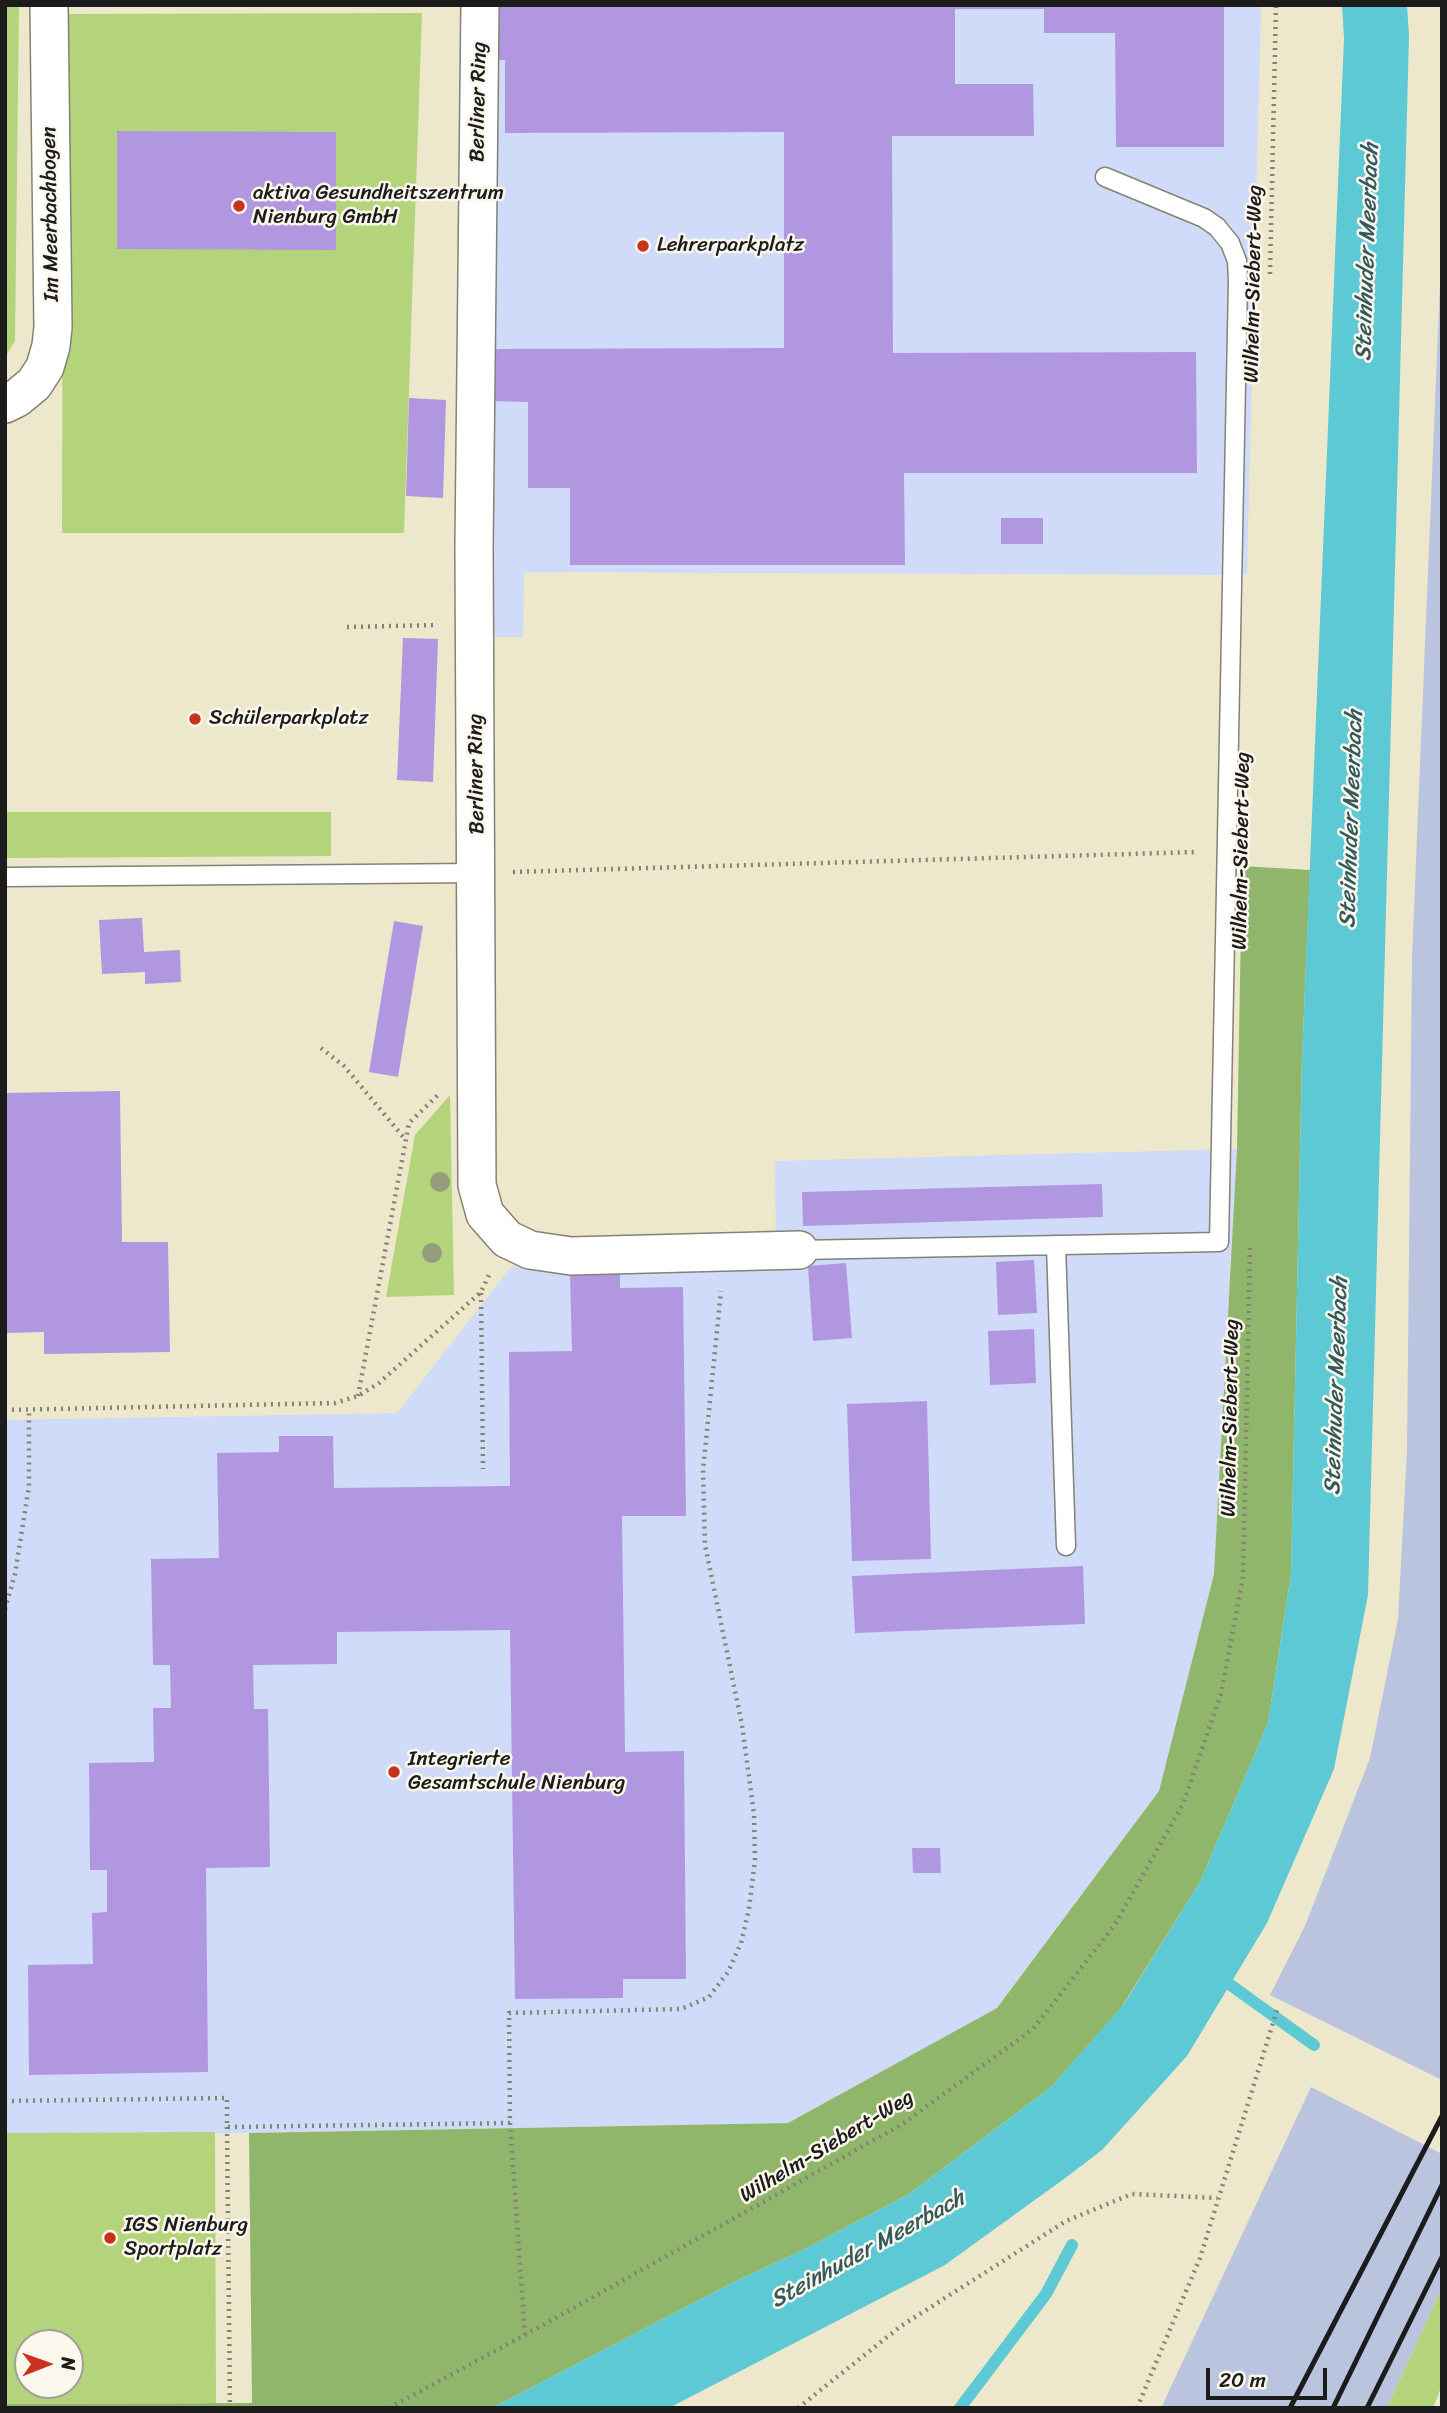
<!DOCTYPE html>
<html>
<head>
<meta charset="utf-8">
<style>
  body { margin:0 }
  #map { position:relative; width:1447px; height:2413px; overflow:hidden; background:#ede8cc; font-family:Sriracha,sans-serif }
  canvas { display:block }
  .frame { position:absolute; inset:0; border:7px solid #1c1c1c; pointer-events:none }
  .north { position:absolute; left:14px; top:2329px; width:70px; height:70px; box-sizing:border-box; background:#fbf7ec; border:2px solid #a29f99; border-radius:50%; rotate:89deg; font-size:19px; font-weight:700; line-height:28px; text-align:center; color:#1c1c1c }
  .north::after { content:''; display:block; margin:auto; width:24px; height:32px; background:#c8321e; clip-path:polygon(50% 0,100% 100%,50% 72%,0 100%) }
  .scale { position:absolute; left:1206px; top:2368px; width:121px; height:32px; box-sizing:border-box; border:4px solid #1c1c1c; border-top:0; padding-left:9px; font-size:21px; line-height:24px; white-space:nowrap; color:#1c1c1c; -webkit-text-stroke:5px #fbf7ec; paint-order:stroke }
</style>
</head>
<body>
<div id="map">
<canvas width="1447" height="2413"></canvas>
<div class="frame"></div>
<div class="north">N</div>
<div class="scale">20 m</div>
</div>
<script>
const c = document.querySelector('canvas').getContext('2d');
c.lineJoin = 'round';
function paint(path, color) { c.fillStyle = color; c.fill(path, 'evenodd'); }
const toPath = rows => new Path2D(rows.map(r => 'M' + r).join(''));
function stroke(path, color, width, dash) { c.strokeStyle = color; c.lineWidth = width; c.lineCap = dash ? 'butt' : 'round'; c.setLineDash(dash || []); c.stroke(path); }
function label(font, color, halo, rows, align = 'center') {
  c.font = font + ' Sriracha,sans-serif'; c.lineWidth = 5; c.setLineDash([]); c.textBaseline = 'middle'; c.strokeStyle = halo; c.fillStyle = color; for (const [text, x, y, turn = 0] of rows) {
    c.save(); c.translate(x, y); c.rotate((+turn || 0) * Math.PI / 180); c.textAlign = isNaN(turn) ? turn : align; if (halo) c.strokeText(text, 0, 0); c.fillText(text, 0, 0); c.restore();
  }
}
paint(toPath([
  [480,5,1261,5,1247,575,524,572,523,637,491,637],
  [1237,1149,1214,1574,1159,1791,997,2008,788,2123,249,2133,5,2133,5,1420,397,1413,511,1267,776,1262,775,1161]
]), '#d0daf9');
paint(toPath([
  [1442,234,1442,2080,1270,1995,1305,1926,1370,1758,1398,1619,1407,1450,1412,957],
  [1311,2087,1442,2154,1442,2288,1387,2408,1161,2408]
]), '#bac4de');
paint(toPath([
  [5,5,19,5,15,341,5,357],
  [422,13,404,533,62,533,63,14],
  [5,812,331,812,331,856,5,858],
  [450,1095,454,1295,386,1297,415,1135],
  [215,2132,216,2403,5,2404,5,2133],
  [28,2343,70,2343,70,2385,28,2385],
  [1442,2288,1442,2385,1433,2408,1387,2408]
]), '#b4d47b');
paint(toPath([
  [1242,866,1310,870,1302,1058,1291,1574,1268,1723,1200,1882,1121,2008,1051,2087,909,2194,805,2249,734,2282,492,2408,5,2408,5,2404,252,2403,249,2133,788,2123,997,2008,1159,1791,1214,1574,1237,1149]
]), '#8fb66b');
paint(toPath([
  [1342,5,1407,5,1409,36,1368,1595,1334,1769,1267,1923,1187,2056,1102,2150,1068,2176,945,2265,669,2408,492,2408,734,2282,805,2249,909,2194,1051,2087,1124,2004,1200,1882,1268,1723,1291,1574,1302,1058,1344,38]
]), '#5dc9d5');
stroke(toPath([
  [1218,1976,1314,2045],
  [960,2408,1046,2294,1072,2245]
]), '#5dc9d5', 12);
paint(toPath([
  [490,5,1224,5,1224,147,1116,147,1115,33,1044,33,1044,9,955,9,955,84,1033,84,1034,136,892,136,893,353,1196,352,1197,473,904,473,905,565,570,565,570,488,528,488,528,402,490,401,490,349,784,348,784,132,505,133,505,60,490,60],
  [117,131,336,132,336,250,117,249],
  [409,398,446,400,443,498,406,496],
  [1001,518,1043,518,1043,544,1001,544],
  [403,638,438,639,433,782,397,780],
  [142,918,144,952,180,950,181,982,145,984,145,972,102,974,99,920],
  [394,921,423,926,398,1077,369,1072],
  [120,1091,122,1242,168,1242,170,1352,44,1354,44,1332,5,1333,5,1093],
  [1102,1184,1103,1217,803,1226,802,1192],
  [1034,1260,1037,1313,998,1315,996,1262],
  [846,1263,852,1338,813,1341,808,1266],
  [620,1274,620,1288,683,1287,686,1516,622,1516,625,1752,684,1751,686,1979,623,1979,623,1998,515,1999,510,1630,337,1632,337,1664,253,1665,254,1709,268,1709,270,1867,206,1868,208,2072,29,2075,28,1965,93,1964,92,1913,107,1912,107,1870,90,1870,89,1763,154,1762,153,1708,171,1708,170,1665,153,1665,151,1559,219,1558,217,1453,279,1452,279,1436,333,1436,334,1488,510,1486,509,1352,572,1351,570,1275],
  [1034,1329,1036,1383,990,1385,988,1331],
  [927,1401,931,1559,852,1561,847,1404],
  [1083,1566,1085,1624,855,1633,852,1576],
  [912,1848,940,1848,941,1873,913,1873]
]), '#b197e0');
const lane = toPath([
  [5,877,477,873],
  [1056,1245,1066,1546],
  [799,1250,1219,1242,1238,281,1237,261,1230,243,1217,227,1204,218,1105,177]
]);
const street = toPath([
  [480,5,474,546,477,1185,485,1214,507,1239,530,1250,571,1256,799,1250],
  [5,404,17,398,34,384,45,367,51,346,53,327,49,5]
]);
stroke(lane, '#848274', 21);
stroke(street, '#848274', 40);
stroke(toPath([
  [1270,274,1276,5],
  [347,627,437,625],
  [513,872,1197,852],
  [321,1048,344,1066,405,1139],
  [481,1293,483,1469],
  [358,1396,409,1123,438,1095],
  [5,1410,335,1403,358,1396,379,1383,481,1292,489,1275],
  [5,1609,15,1574,29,1486,29,1410],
  [5,2101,227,2098,227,2127,510,2123,509,2013,681,2009,709,1997,728,1972,741,1943,749,1909,755,1860,754,1814,742,1725,705,1545,703,1470,721,1291],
  [510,2123,525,2335],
  [227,2127,230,2408],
  [389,2408,525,2335,901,2125,1033,2029,1114,1926,1183,1804,1221,1694,1243,1577,1250,1248],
  [798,2408,901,2326,1066,2221,1132,2194,1217,2198],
  [1137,2408,1200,2258,1278,2007]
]), '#848274', 4.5, [2, 5]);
stroke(lane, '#fff', 18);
stroke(street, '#fff', 37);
stroke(toPath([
  [1290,2408,1442,2116],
  [1333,2408,1442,2185],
  [1367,2408,1442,2257]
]), '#1c1c1c', 5);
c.fillStyle = '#979b7d';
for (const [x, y] of [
  [440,1182],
  [432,1253]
]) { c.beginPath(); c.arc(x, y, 10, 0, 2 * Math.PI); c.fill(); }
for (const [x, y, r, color] of [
  [239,206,7,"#c8321e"],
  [643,246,7,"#c8321e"],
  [195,719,7,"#c8321e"],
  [394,1772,7,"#c8321e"],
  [110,2238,7,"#c8321e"]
]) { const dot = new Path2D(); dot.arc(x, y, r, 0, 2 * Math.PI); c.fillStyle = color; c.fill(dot); stroke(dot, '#fbf7ec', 2.5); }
label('21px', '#1c1c1c', '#fbf7ec', [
  ["Berliner Ring",479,102,-89],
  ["Im Meerbachbogen",51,214,-91],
  ["Wilhelm-Siebert-Weg",1254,284,-89],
  ["Berliner Ring",477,774,-91],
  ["Wilhelm-Siebert-Weg",1242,851,-89],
  ["Wilhelm-Siebert-Weg",1231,1418,-89],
  ["Wilhelm-Siebert-Weg",827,2147,-31]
]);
label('21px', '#1c1c1c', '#fbf7ec', [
  ["aktiva Gesundheitszentrum",253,194],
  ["Nienburg GmbH",253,218],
  ["Lehrerparkplatz",657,246],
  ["Schülerparkplatz",209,719],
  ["Integrierte",408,1760],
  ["Gesamtschule Nienburg",408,1784],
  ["IGS Nienburg",124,2226],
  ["Sportplatz",124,2250]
], 'left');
label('italic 23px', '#33595d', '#fbf7ec', [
  ["Steinhuder Meerbach",1368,252,-88],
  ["Steinhuder Meerbach",1352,819,-88],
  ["Steinhuder Meerbach",1337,1386,-88],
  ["Steinhuder Meerbach",868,2250,-29]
]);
</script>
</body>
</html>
